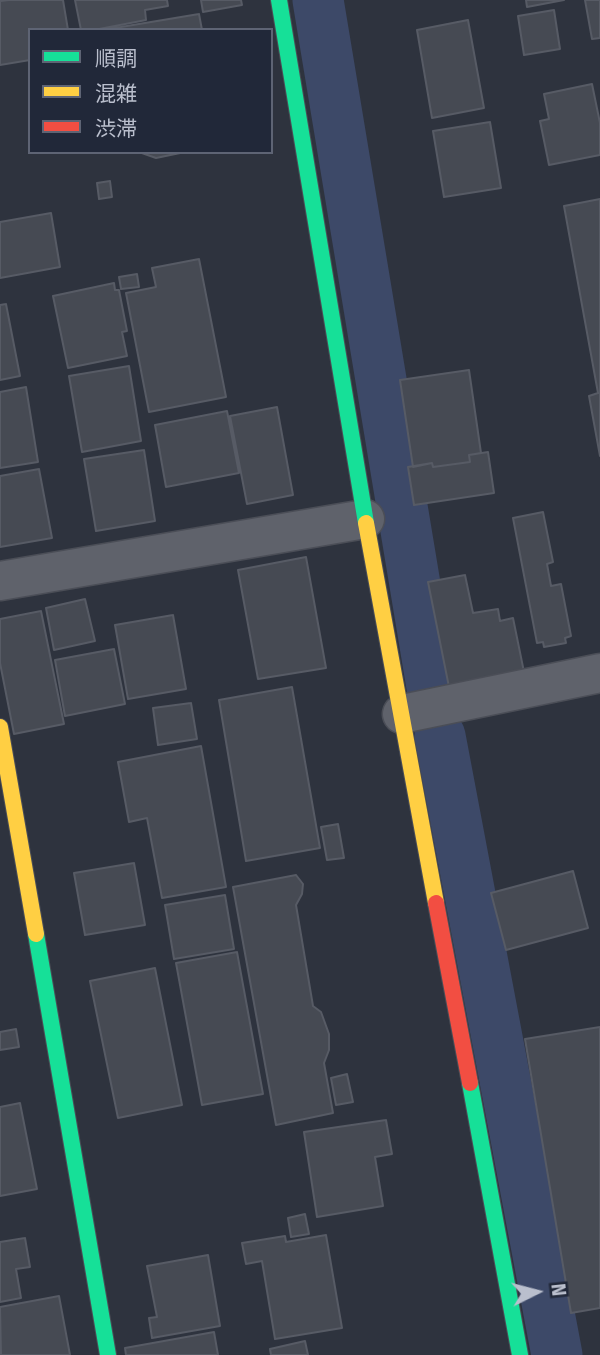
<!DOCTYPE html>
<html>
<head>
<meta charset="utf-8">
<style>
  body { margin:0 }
  #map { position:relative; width:600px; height:1355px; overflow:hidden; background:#2e333e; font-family:"Fira Sans","Noto Sans JP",sans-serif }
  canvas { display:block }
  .legend { position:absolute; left:28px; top:28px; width:245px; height:126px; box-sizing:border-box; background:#212839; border:2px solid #5e6474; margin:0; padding:9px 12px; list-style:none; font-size:21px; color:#babfcd }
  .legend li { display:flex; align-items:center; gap:14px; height:35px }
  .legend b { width:35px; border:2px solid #5e6474 }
  .north { position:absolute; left:502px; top:1257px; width:70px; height:70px; -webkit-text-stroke:5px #212839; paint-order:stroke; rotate:84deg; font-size:19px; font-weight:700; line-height:28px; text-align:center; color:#babfcd }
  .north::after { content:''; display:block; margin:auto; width:24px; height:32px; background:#babfcd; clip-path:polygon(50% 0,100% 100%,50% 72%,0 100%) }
</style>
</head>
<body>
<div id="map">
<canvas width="600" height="1355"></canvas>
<ul class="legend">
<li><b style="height:9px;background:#16e098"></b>順調</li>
<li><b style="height:9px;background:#ffcf43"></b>混雑</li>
<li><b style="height:9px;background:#f24e42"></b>渋滞</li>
</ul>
<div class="north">N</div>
</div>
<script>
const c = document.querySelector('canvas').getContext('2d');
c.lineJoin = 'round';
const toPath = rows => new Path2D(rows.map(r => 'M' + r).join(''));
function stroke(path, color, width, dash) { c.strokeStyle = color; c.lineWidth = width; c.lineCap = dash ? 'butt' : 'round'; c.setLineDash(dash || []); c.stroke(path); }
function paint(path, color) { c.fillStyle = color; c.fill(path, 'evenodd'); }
stroke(toPath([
  [318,0,432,687],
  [440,736,557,1355]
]), '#3d4968', 51);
const building = toPath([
  [9,0,63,0,68,30,30,30,30,60,0,65,0,1,9,0],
  [75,0,167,0,168,6,145,10,146,20,94,30,81,30,75,0],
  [201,0,241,0,242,5,203,12,201,0],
  [526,0,564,0,527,7,526,0],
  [585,0,600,0,600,38,592,39,585,0],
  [554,10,560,49,524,55,518,16,554,10],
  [199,14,202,30,103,30,199,14],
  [468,20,484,108,432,118,417,30,468,20],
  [592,84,600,123,600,155,549,165,540,121,549,119,544,94,592,84],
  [490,122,501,188,444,197,433,131,490,122],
  [139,152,185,152,156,158,139,152],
  [110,181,112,197,99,199,97,183,110,181],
  [600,199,600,393,598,393,564,206,600,199],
  [51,213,60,267,0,278,0,222,51,213],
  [199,259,226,397,149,412,126,293,156,287,152,268,199,259],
  [137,274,139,287,121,289,119,277,137,274],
  [114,283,115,290,119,290,127,331,122,332,127,356,68,368,53,296,114,283],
  [6,304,20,376,0,380,0,305,6,304],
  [129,366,141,441,82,452,69,376,129,366],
  [469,370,481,453,469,455,470,462,433,467,432,463,413,467,400,380,469,370],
  [26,387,38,462,0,468,0,392,26,387],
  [598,393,600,393,600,456,589,396,598,393],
  [277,407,293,495,247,504,230,416,277,407],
  [227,411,239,473,166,487,155,425,227,411],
  [144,450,155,521,96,531,84,459,144,450],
  [488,452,494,493,414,505,408,467,432,463,433,467,470,462,469,455,488,452],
  [39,469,52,538,0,547,0,476,39,469],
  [543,512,553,562,547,564,551,586,561,584,571,636,565,638,566,643,544,647,543,642,537,643,513,518,543,512],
  [306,557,326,668,258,679,238,570,306,557],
  [465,575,473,613,498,609,500,621,513,618,524,672,449,687,428,582,465,575],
  [85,599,95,641,54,650,46,608,85,599],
  [41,611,64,724,14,734,0,663,0,619,41,611],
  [173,615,186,689,128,699,115,625,173,615],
  [114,649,125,704,65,716,55,660,114,649],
  [292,687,320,848,246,861,219,700,292,687],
  [191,703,197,739,158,745,153,708,191,703],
  [201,746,226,887,162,898,147,818,129,822,118,762,201,746],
  [338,824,344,858,327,860,321,827,338,824],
  [134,863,145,925,85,935,74,873,134,863],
  [573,871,588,928,506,950,491,893,573,871],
  [296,875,303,884,302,894,296,905,313,1006,321,1012,329,1034,329,1050,324,1063,333,1113,276,1125,233,887,296,875],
  [225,895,234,949,174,959,165,905,225,895],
  [237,952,263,1094,202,1105,176,963,237,952],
  [155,968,182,1105,118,1118,90,981,155,968],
  [600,1027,600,1308,571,1313,525,1039,600,1027],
  [16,1029,19,1047,0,1050,0,1032,16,1029],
  [347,1074,353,1102,336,1105,331,1078,347,1074],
  [20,1103,37,1189,0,1196,0,1107,20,1103],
  [386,1120,392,1154,375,1157,383,1206,317,1217,304,1132,386,1120],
  [305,1214,309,1234,291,1237,288,1218,305,1214],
  [326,1235,342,1328,275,1339,262,1261,246,1264,242,1243,285,1236,286,1242,326,1235],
  [25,1238,30,1267,16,1269,21,1298,0,1302,0,1242,25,1238],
  [208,1255,220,1326,152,1338,149,1318,157,1317,147,1266,208,1255],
  [59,1296,70,1355,1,1355,0,1307,59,1296],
  [214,1332,218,1355,126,1355,125,1348,214,1332],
  [305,1341,308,1355,271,1355,270,1349,305,1341]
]);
paint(building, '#464a53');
stroke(building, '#575b65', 2);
const street = toPath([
  [0,581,365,519],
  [402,714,600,673]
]);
const fast = toPath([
  [279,0,366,523],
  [36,934,108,1355],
  [470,1083,520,1355]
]);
const slow = toPath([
  [366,523,436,903],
  [0,727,36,934]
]);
const jam = toPath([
  [436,903,470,1083]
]);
stroke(street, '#4b4e57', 41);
stroke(fast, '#4b4e57', 18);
stroke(slow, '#4b4e57', 18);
stroke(jam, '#4b4e57', 18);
stroke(street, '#5f626b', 38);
stroke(fast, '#16e098', 16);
stroke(slow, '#ffcf43', 16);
stroke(jam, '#f24e42', 16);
</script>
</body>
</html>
